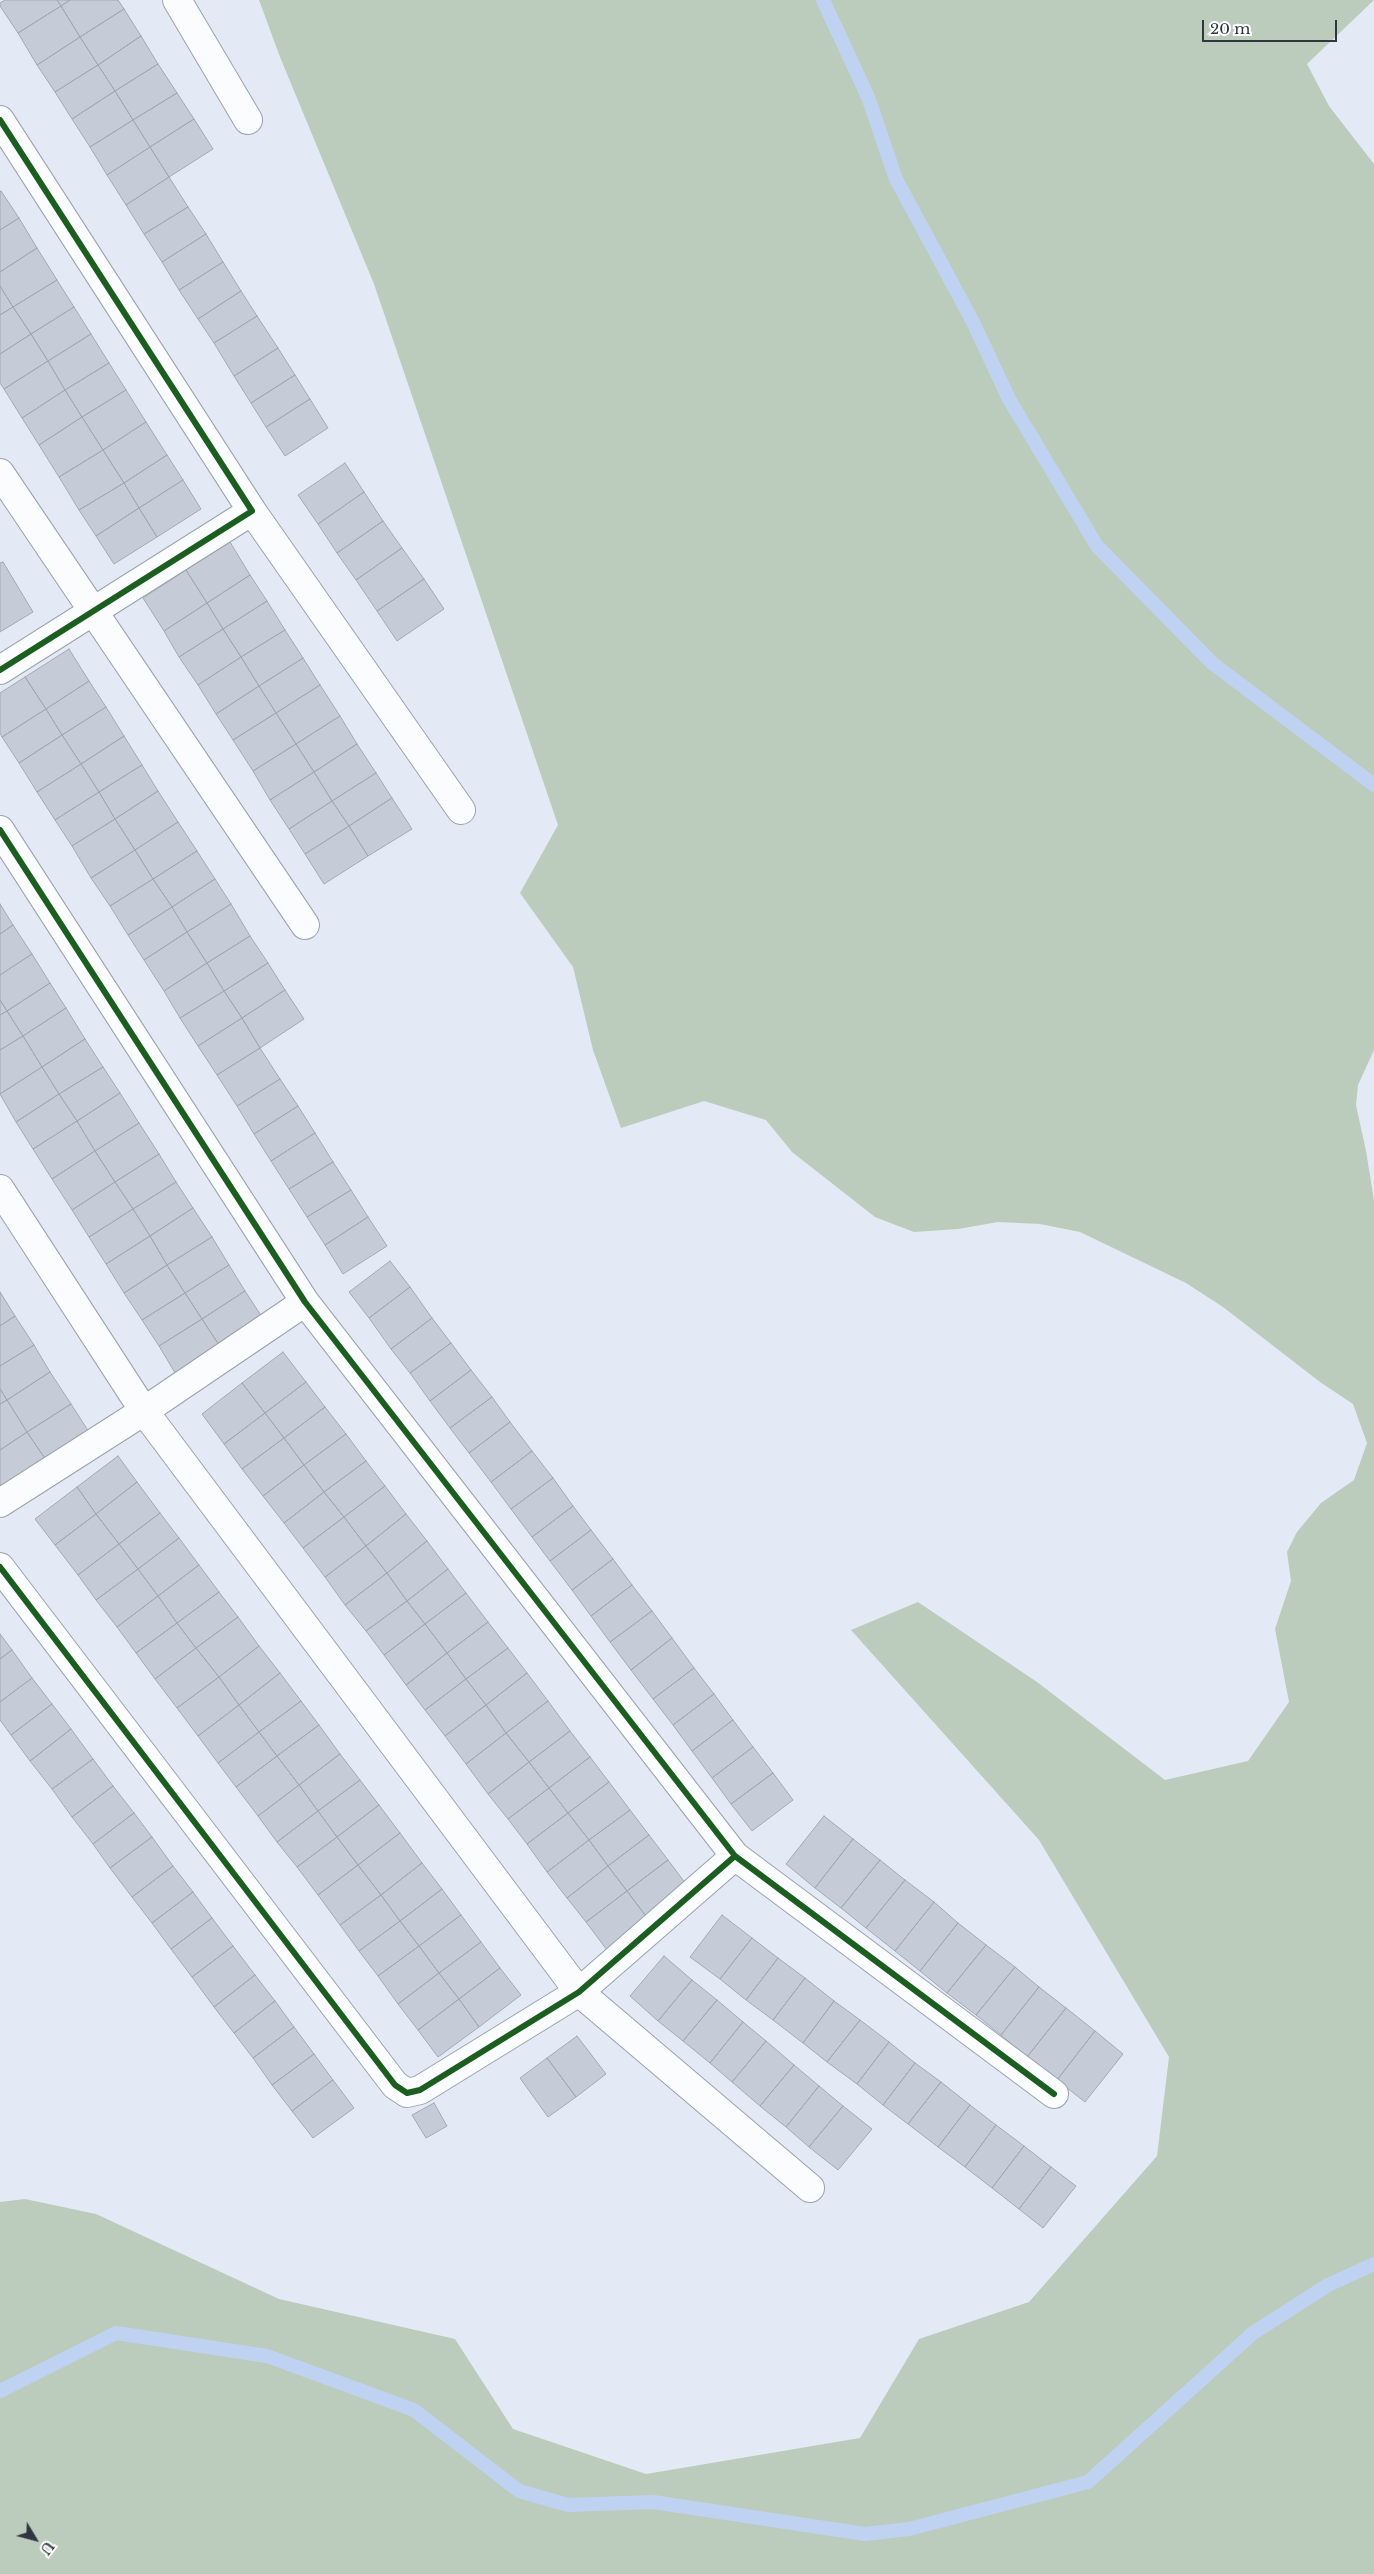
<!DOCTYPE html>
<html>
<head>
<meta charset="utf-8">
<style>
  body { margin:0 }
  #map { position:relative; width:1374px; height:2574px; overflow:hidden; background:#e3e9f5; font-family:"Libre Baskerville",serif }
  canvas { display:block }
  .north { position:absolute; left:10px; top:2514px; width:50px; height:50px; -webkit-text-stroke:4px #fff; paint-order:stroke; rotate:127deg; font-size:14px; font-weight:700; line-height:20px; text-align:center; color:#303640 }
  .north::after { content:''; display:block; margin:auto; width:18px; height:22px; background:#303640; clip-path:polygon(50% 0,100% 100%,50% 72%,0 100%) }
  .scale { position:absolute; left:1202px; top:20px; width:135px; height:22px; box-sizing:border-box; border:2px solid #303640; border-top:0; padding-left:6px; font-size:15px; line-height:18px; white-space:nowrap; color:#303640; -webkit-text-stroke:4px #fff; paint-order:stroke }
</style>
</head>
<body>
<div id="map">
<canvas width="1374" height="2574"></canvas>
<div class="north">U</div>
<div class="scale">20 m</div>
</div>
<script>
const c = document.querySelector('canvas').getContext('2d');
c.lineJoin = 'round';
function paint(path, color) { c.fillStyle = color; c.fill(path, 'evenodd'); }
const toPath = rows => new Path2D(rows.map(r => 'M' + r).join(''));
function stroke(path, color, width, dash) { c.strokeStyle = color; c.lineWidth = width; c.lineCap = dash ? 'butt' : 'round'; c.setLineDash(dash || []); c.stroke(path); }
paint(toPath([
  [259,0,1374,0,1307,64,1329,106,1374,164,1374,1050,1358,1085,1356,1105,1366,1151,1374,1200,1374,2574,0,2574,0,2202,25,2199,96,2214,279,2299,455,2339,513,2429,646,2474,860,2438,919,2339,1029,2302,1157,2156,1169,2057,1039,1840,851,1630,918,1602,1037,1682,1165,1780,1248,1761,1289,1702,1275,1629,1291,1581,1287,1552,1297,1532,1321,1503,1354,1480,1367,1443,1353,1404,1320,1382,1223,1307,1186,1283,1080,1232,1040,1224,998,1222,958,1229,914,1232,875,1217,792,1152,766,1120,704,1101,621,1128,593,1050,573,967,520,893,558,825,374,284,280,57]
]), '#bbccbc');
stroke(toPath([
  [823,0,868,97,896,179,973,322,1009,399,1097,546,1212,663,1374,785],
  [0,2391,116,2333,267,2356,414,2410,519,2491,568,2505,653,2502,865,2534,909,2529,1088,2482,1253,2333,1328,2285,1374,2264]
]), '#c0d2f2', 14);
const building = toPath([
  [5,0,57,0,61,6,18,33,0,6,0,3,5,0],
  [57,0,70,0,61,6,57,0],
  [70,0,118,0,124,9,80,37,61,6,70,0],
  [61,6,80,37,37,65,18,33,61,6],
  [124,9,141,36,98,65,80,37,124,9],
  [141,36,158,64,115,91,98,65,141,36],
  [80,37,98,65,55,92,37,65,80,37],
  [158,64,177,93,133,120,115,91,158,64],
  [98,65,115,91,72,119,55,92,98,65],
  [115,91,133,120,90,147,72,119,115,91],
  [177,93,194,119,150,147,133,120,177,93],
  [194,119,213,149,169,177,150,147,194,119],
  [133,120,150,147,107,175,90,147,133,120],
  [150,147,169,177,126,205,107,175,150,147],
  [169,177,188,207,144,234,126,205,169,177],
  [1,191,19,218,0,230,0,192,1,191],
  [188,207,206,234,162,262,144,234,188,207],
  [19,218,37,248,0,272,0,230,19,218],
  [206,234,223,262,179,290,162,262,206,234],
  [37,248,57,280,13,307,0,286,0,272,37,248],
  [223,262,241,291,198,319,179,290,223,262],
  [57,280,74,307,31,334,13,307,57,280],
  [0,286,13,307,0,315,0,286],
  [241,291,257,316,214,343,198,319,241,291],
  [13,307,31,334,0,354,0,315,13,307],
  [74,307,91,334,48,361,31,334,74,307],
  [257,316,278,348,234,376,214,343,257,316],
  [31,334,48,361,4,389,0,383,0,354,31,334],
  [91,334,109,363,65,390,48,361,91,334],
  [278,348,295,375,251,403,234,376,278,348],
  [48,361,65,390,22,418,4,389,48,361],
  [109,363,126,390,82,417,65,390,109,363],
  [295,375,310,399,266,427,251,403,295,375],
  [65,390,82,417,39,445,22,418,65,390],
  [126,390,146,422,103,450,82,417,126,390],
  [310,399,328,428,285,456,266,427,310,399],
  [82,417,103,450,59,477,39,445,82,417],
  [146,422,167,455,124,483,103,450,146,422],
  [103,450,124,483,79,510,59,477,103,450],
  [167,455,183,480,139,508,124,483,167,455],
  [345,463,364,492,318,524,298,495,345,463],
  [183,480,201,509,157,537,139,508,183,480],
  [124,483,139,508,96,536,79,510,124,483],
  [364,492,383,521,337,553,318,524,364,492],
  [139,508,157,537,114,564,96,536,139,508],
  [383,521,402,548,356,580,337,553,383,521],
  [230,542,250,575,207,603,186,570,230,542],
  [402,548,424,579,377,611,356,580,402,548],
  [3,562,33,612,0,632,0,563,3,562],
  [186,570,207,603,164,631,143,598,186,570],
  [250,575,267,601,223,629,207,603,250,575],
  [424,579,444,609,397,641,377,611,424,579],
  [267,601,285,630,241,657,223,629,267,601],
  [207,603,223,629,179,657,164,631,207,603],
  [223,629,241,657,198,685,179,657,223,629],
  [285,630,303,658,259,686,241,657,285,630],
  [69,649,89,681,46,709,25,677,69,649],
  [241,657,259,686,216,714,198,685,241,657],
  [303,658,320,685,276,713,259,686,303,658],
  [25,677,46,709,2,737,0,733,0,693,25,677],
  [89,681,106,707,62,735,46,709,89,681],
  [320,685,340,716,296,744,276,713,320,685],
  [259,686,276,713,233,740,216,714,259,686],
  [106,707,124,736,81,764,62,735,106,707],
  [46,709,62,735,19,763,2,737,46,709],
  [276,713,296,744,253,771,233,740,276,713],
  [340,716,357,744,314,772,296,744,340,716],
  [62,735,81,764,37,792,19,763,62,735],
  [124,736,142,765,99,792,81,764,124,736],
  [296,744,314,772,270,800,253,771,296,744],
  [357,744,376,773,332,801,314,772,357,744],
  [81,764,99,792,55,820,37,792,81,764],
  [142,765,158,791,115,819,99,792,142,765],
  [314,772,332,801,289,829,270,800,314,772],
  [376,773,392,798,349,826,332,801,376,773],
  [158,791,178,822,135,850,115,819,158,791],
  [99,792,115,819,72,846,55,820,99,792],
  [392,798,412,829,368,856,349,826,392,798],
  [332,801,349,826,305,854,289,829,332,801],
  [115,819,135,850,91,878,72,846,115,819],
  [178,822,197,851,153,879,135,850,178,822],
  [349,826,368,856,324,884,305,854,349,826],
  [135,850,153,879,110,906,91,878,135,850],
  [197,851,215,879,172,907,153,879,197,851],
  [153,879,172,907,128,935,110,906,153,879],
  [215,879,231,904,187,932,172,907,215,879],
  [0,904,13,925,0,934,0,904],
  [231,904,250,936,207,963,187,932,231,904],
  [172,907,187,932,144,960,128,935,172,907],
  [13,925,32,954,0,975,0,934,13,925],
  [187,932,207,963,164,991,144,960,187,932],
  [250,936,268,963,224,991,207,963,250,936],
  [32,954,50,983,7,1011,0,1000,0,975,32,954],
  [207,963,224,991,180,1018,164,991,207,963],
  [268,963,285,990,242,1018,224,991,268,963],
  [50,983,66,1008,23,1036,7,1011,50,983],
  [285,990,304,1019,260,1048,242,1018,285,990],
  [224,991,242,1018,198,1046,180,1018,224,991],
  [0,1000,7,1011,0,1015,0,1000],
  [66,1008,85,1039,42,1067,23,1036,66,1008],
  [7,1011,23,1036,0,1050,0,1015,7,1011],
  [242,1018,260,1048,217,1075,198,1046,242,1018],
  [23,1036,42,1067,0,1094,0,1050,23,1036],
  [85,1039,103,1067,59,1094,42,1067,85,1039],
  [260,1048,280,1079,237,1106,217,1075,260,1048],
  [42,1067,59,1094,16,1122,0,1094,42,1067],
  [103,1067,120,1093,77,1121,59,1094,103,1067],
  [280,1079,298,1106,254,1134,237,1106,280,1079],
  [120,1093,139,1123,95,1151,77,1121,120,1093],
  [59,1094,77,1121,33,1149,16,1122,59,1094],
  [298,1106,315,1133,271,1161,254,1134,298,1106],
  [77,1121,95,1151,52,1179,33,1149,77,1121],
  [139,1123,159,1154,115,1182,95,1151,139,1123],
  [315,1133,333,1162,289,1189,271,1161,315,1133],
  [95,1151,115,1182,72,1210,52,1179,95,1151],
  [159,1154,176,1182,133,1209,115,1182,159,1154],
  [333,1162,351,1190,307,1217,289,1189,333,1162],
  [115,1182,133,1209,89,1237,72,1210,115,1182],
  [176,1182,193,1208,150,1236,133,1209,176,1182],
  [351,1190,368,1217,325,1245,307,1217,351,1190],
  [193,1208,212,1237,167,1265,150,1236,193,1208],
  [133,1209,150,1236,106,1264,89,1237,133,1209],
  [368,1217,387,1246,343,1274,325,1245,368,1217],
  [150,1236,167,1265,124,1293,106,1264,150,1236],
  [212,1237,229,1265,185,1293,167,1265,212,1237],
  [390,1261,410,1287,369,1318,349,1292,390,1261],
  [167,1265,185,1293,142,1320,124,1293,167,1265],
  [229,1265,245,1291,202,1319,185,1293,229,1265],
  [410,1287,432,1318,391,1349,369,1318,410,1287],
  [245,1291,264,1320,221,1348,202,1319,245,1291],
  [0,1292,15,1316,0,1326,0,1292],
  [185,1293,202,1319,159,1346,142,1320,185,1293],
  [15,1316,34,1345,0,1366,0,1326,15,1316],
  [432,1318,451,1343,410,1373,391,1349,432,1318],
  [202,1319,221,1348,177,1376,159,1346,202,1319],
  [451,1343,471,1370,430,1401,410,1373,451,1343],
  [34,1345,50,1372,7,1400,0,1389,0,1366,34,1345],
  [283,1352,306,1382,265,1413,242,1383,283,1352],
  [471,1370,492,1397,450,1428,430,1401,471,1370],
  [50,1372,71,1404,27,1432,7,1400,50,1372],
  [306,1382,325,1407,284,1438,265,1413,306,1382],
  [242,1383,265,1413,224,1444,202,1414,242,1383],
  [0,1389,7,1400,0,1404,0,1389],
  [492,1397,510,1422,469,1453,450,1428,492,1397],
  [7,1400,27,1432,0,1450,0,1404,7,1400],
  [71,1404,89,1432,46,1460,27,1432,71,1404],
  [325,1407,346,1434,304,1465,284,1438,325,1407],
  [265,1413,284,1438,242,1469,224,1444,265,1413],
  [510,1422,532,1451,491,1482,469,1453,510,1422],
  [27,1432,46,1460,2,1488,0,1484,0,1450,27,1432],
  [346,1434,366,1461,324,1492,304,1465,346,1434],
  [284,1438,304,1465,263,1496,242,1469,284,1438],
  [532,1451,553,1478,511,1509,491,1482,532,1451],
  [118,1456,137,1482,96,1514,77,1487,118,1456],
  [366,1461,385,1486,344,1517,324,1492,366,1461],
  [304,1465,324,1492,284,1523,263,1496,304,1465],
  [553,1478,573,1506,532,1537,511,1509,553,1478],
  [137,1482,160,1513,119,1544,96,1514,137,1482],
  [385,1486,406,1514,366,1546,344,1517,385,1486],
  [77,1487,96,1514,55,1545,35,1519,77,1487],
  [324,1492,344,1517,303,1548,284,1523,324,1492],
  [573,1506,591,1530,550,1561,532,1537,573,1506],
  [160,1513,179,1538,138,1569,119,1544,160,1513],
  [96,1514,119,1544,78,1575,55,1545,96,1514],
  [406,1514,427,1541,387,1573,366,1546,406,1514],
  [344,1517,366,1546,325,1577,303,1548,344,1517],
  [591,1530,613,1559,572,1590,550,1561,591,1530],
  [179,1538,199,1565,158,1596,138,1569,179,1538],
  [427,1541,448,1569,407,1601,387,1573,427,1541],
  [119,1544,138,1569,96,1600,78,1575,119,1544],
  [366,1546,387,1573,345,1605,325,1577,366,1546],
  [613,1559,632,1585,591,1616,572,1590,613,1559],
  [199,1565,219,1592,177,1623,158,1596,199,1565],
  [138,1569,158,1596,117,1627,96,1600,138,1569],
  [448,1569,466,1593,425,1624,407,1601,448,1569],
  [387,1573,407,1601,366,1631,345,1605,387,1573],
  [632,1585,652,1611,610,1642,591,1616,632,1585],
  [219,1592,238,1617,196,1648,177,1623,219,1592],
  [466,1593,488,1622,447,1653,425,1624,466,1593],
  [158,1596,177,1623,136,1653,117,1627,158,1596],
  [407,1601,425,1624,384,1655,366,1631,407,1601],
  [652,1611,672,1638,631,1670,610,1642,652,1611],
  [238,1617,259,1646,219,1677,196,1648,238,1617],
  [488,1622,508,1648,466,1679,447,1653,488,1622],
  [177,1623,196,1648,155,1679,136,1653,177,1623],
  [425,1624,447,1653,406,1685,384,1655,425,1624],
  [0,1634,12,1650,0,1659,0,1634],
  [672,1638,694,1668,653,1699,631,1670,672,1638],
  [259,1646,280,1673,239,1705,219,1677,259,1646],
  [196,1648,219,1677,177,1708,155,1679,196,1648],
  [508,1648,527,1673,486,1705,466,1679,508,1648],
  [12,1650,32,1678,0,1702,0,1659,12,1650],
  [447,1653,466,1679,425,1710,406,1685,447,1653],
  [694,1668,714,1694,673,1725,653,1699,694,1668],
  [280,1673,301,1701,259,1732,239,1705,280,1673],
  [527,1673,548,1701,506,1733,486,1705,527,1673],
  [219,1677,239,1705,198,1736,177,1708,219,1677],
  [32,1678,52,1704,11,1735,0,1720,0,1702,32,1678],
  [466,1679,486,1705,445,1736,425,1710,466,1679],
  [714,1694,733,1720,692,1751,673,1725,714,1694],
  [301,1701,319,1725,277,1756,259,1732,301,1701],
  [548,1701,570,1731,529,1762,506,1733,548,1701],
  [52,1704,71,1729,30,1761,11,1735,52,1704],
  [239,1705,259,1732,218,1763,198,1736,239,1705],
  [486,1705,506,1733,466,1764,445,1736,486,1705],
  [733,1720,753,1747,712,1778,692,1751,733,1720],
  [319,1725,340,1754,299,1785,277,1756,319,1725],
  [71,1729,93,1759,52,1789,30,1761,71,1729],
  [570,1731,590,1757,549,1788,529,1762,570,1731],
  [259,1732,277,1756,236,1787,218,1763,259,1732],
  [506,1733,529,1762,488,1794,466,1764,506,1733],
  [753,1747,773,1773,731,1804,712,1778,753,1747],
  [340,1754,360,1780,318,1811,299,1785,340,1754],
  [277,1756,299,1785,258,1816,236,1787,277,1756],
  [590,1757,609,1782,568,1813,549,1788,590,1757],
  [93,1759,113,1786,72,1817,52,1789,93,1759],
  [529,1762,549,1788,508,1819,488,1794,529,1762],
  [773,1773,793,1800,752,1831,731,1804,773,1773],
  [360,1780,379,1805,337,1837,318,1811,360,1780],
  [609,1782,630,1810,589,1840,568,1813,609,1782],
  [299,1785,318,1811,277,1842,258,1816,299,1785],
  [113,1786,134,1813,93,1844,72,1817,113,1786],
  [549,1788,568,1813,527,1844,508,1819,549,1788],
  [379,1805,400,1833,358,1865,337,1837,379,1805],
  [630,1810,649,1835,608,1866,589,1840,630,1810],
  [318,1811,337,1837,297,1867,277,1842,318,1811],
  [134,1813,152,1837,110,1868,93,1844,134,1813],
  [568,1813,589,1840,547,1872,527,1844,568,1813],
  [824,1816,853,1839,815,1888,786,1864,824,1816],
  [400,1833,422,1863,381,1895,358,1865,400,1833],
  [649,1835,668,1860,627,1891,608,1866,649,1835],
  [152,1837,173,1866,132,1897,110,1868,152,1837],
  [337,1837,358,1865,318,1895,297,1867,337,1837],
  [853,1839,880,1860,841,1908,815,1888,853,1839],
  [589,1840,608,1866,567,1898,547,1872,589,1840],
  [668,1860,689,1888,648,1919,627,1891,668,1860],
  [880,1860,905,1880,866,1928,841,1908,880,1860],
  [422,1863,442,1889,400,1921,381,1895,422,1863],
  [358,1865,381,1895,340,1925,318,1895,358,1865],
  [173,1866,193,1892,152,1923,132,1897,173,1866],
  [608,1866,627,1891,586,1922,567,1898,608,1866],
  [905,1880,934,1902,895,1951,866,1928,905,1880],
  [442,1889,461,1915,419,1946,400,1921,442,1889],
  [627,1891,648,1919,607,1950,586,1922,627,1891],
  [193,1892,212,1918,171,1949,152,1923,193,1892],
  [381,1895,400,1921,359,1951,340,1925,381,1895],
  [934,1902,958,1923,920,1971,895,1951,934,1902],
  [461,1915,481,1942,439,1973,419,1946,461,1915],
  [722,1915,752,1938,720,1979,690,1957,722,1915],
  [212,1918,233,1946,192,1977,171,1949,212,1918],
  [400,1921,419,1946,378,1976,359,1951,400,1921],
  [958,1923,986,1945,947,1993,920,1971,958,1923],
  [752,1938,778,1958,746,2000,720,1979,752,1938],
  [481,1942,500,1968,459,1999,439,1973,481,1942],
  [986,1945,1015,1967,976,2015,947,1993,986,1945],
  [233,1946,255,1975,214,2007,192,1977,233,1946],
  [419,1946,439,1973,398,2004,378,1976,419,1946],
  [664,1956,692,1980,658,2021,630,1996,664,1956],
  [778,1958,805,1978,773,2020,746,2000,778,1958],
  [1015,1967,1039,1987,1001,2035,976,2015,1015,1967],
  [500,1968,521,1995,479,2027,459,1999,500,1968],
  [439,1973,459,1999,418,2030,398,2004,439,1973],
  [255,1975,275,2001,234,2033,214,2007,255,1975],
  [805,1978,834,2001,803,2043,773,2020,805,1978],
  [692,1980,717,2000,683,2041,658,2021,692,1980],
  [1039,1987,1066,2008,1027,2057,1001,2035,1039,1987],
  [459,1999,479,2027,438,2057,418,2030,459,1999],
  [717,2000,743,2022,710,2063,683,2041,717,2000],
  [275,2001,294,2027,253,2058,234,2033,275,2001],
  [834,2001,860,2020,827,2062,803,2043,834,2001],
  [1066,2008,1095,2031,1057,2080,1027,2057,1066,2008],
  [860,2020,889,2042,857,2084,827,2062,860,2020],
  [743,2022,766,2041,732,2082,710,2063,743,2022],
  [294,2027,314,2054,272,2085,253,2058,294,2027],
  [1095,2031,1123,2054,1085,2102,1057,2080,1095,2031],
  [577,2036,606,2074,576,2097,547,2058,577,2036],
  [766,2041,794,2065,760,2106,732,2082,766,2041],
  [889,2042,915,2063,883,2105,857,2084,889,2042],
  [314,2054,333,2080,292,2111,272,2085,314,2054],
  [547,2058,576,2097,548,2117,520,2078,547,2058],
  [915,2063,941,2082,908,2124,883,2105,915,2063],
  [794,2065,819,2086,786,2127,760,2106,794,2065],
  [333,2080,354,2108,313,2138,292,2111,333,2080],
  [941,2082,970,2105,938,2147,908,2124,941,2082],
  [819,2086,843,2106,809,2147,786,2127,819,2086],
  [434,2103,447,2126,426,2138,412,2115,434,2103],
  [970,2105,996,2125,965,2167,938,2147,970,2105],
  [843,2106,872,2129,838,2170,809,2147,843,2106],
  [996,2125,1024,2146,992,2188,965,2167,996,2125],
  [1024,2146,1051,2167,1019,2209,992,2188,1024,2146],
  [1051,2167,1076,2186,1043,2228,1019,2209,1051,2167]
]);
paint(building, '#c6ccd7');
stroke(building, '#a4a9b4', 1);
const minor = toPath([
  [177,0,248,120],
  [0,120,252,511,0,670],
  [0,473,305,925],
  [252,511,461,810],
  [0,830,305,1302,735,1856],
  [0,1189,144,1411,579,1992,810,2188],
  [0,1503,144,1411,305,1302],
  [0,1567,395,2085,407,2093,420,2090,579,1992,735,1856,1054,2094]
]);
stroke(minor, '#9ca2ab', 30);
stroke(minor, '#fbfcfe', 28);
stroke(toPath([
  [0,120,252,511,0,670],
  [0,830,305,1302,735,1856],
  [0,1567,395,2085,407,2093,420,2090,579,1992,735,1856,1054,2094]
]), '#1b5e20', 6);
</script>
</body>
</html>
